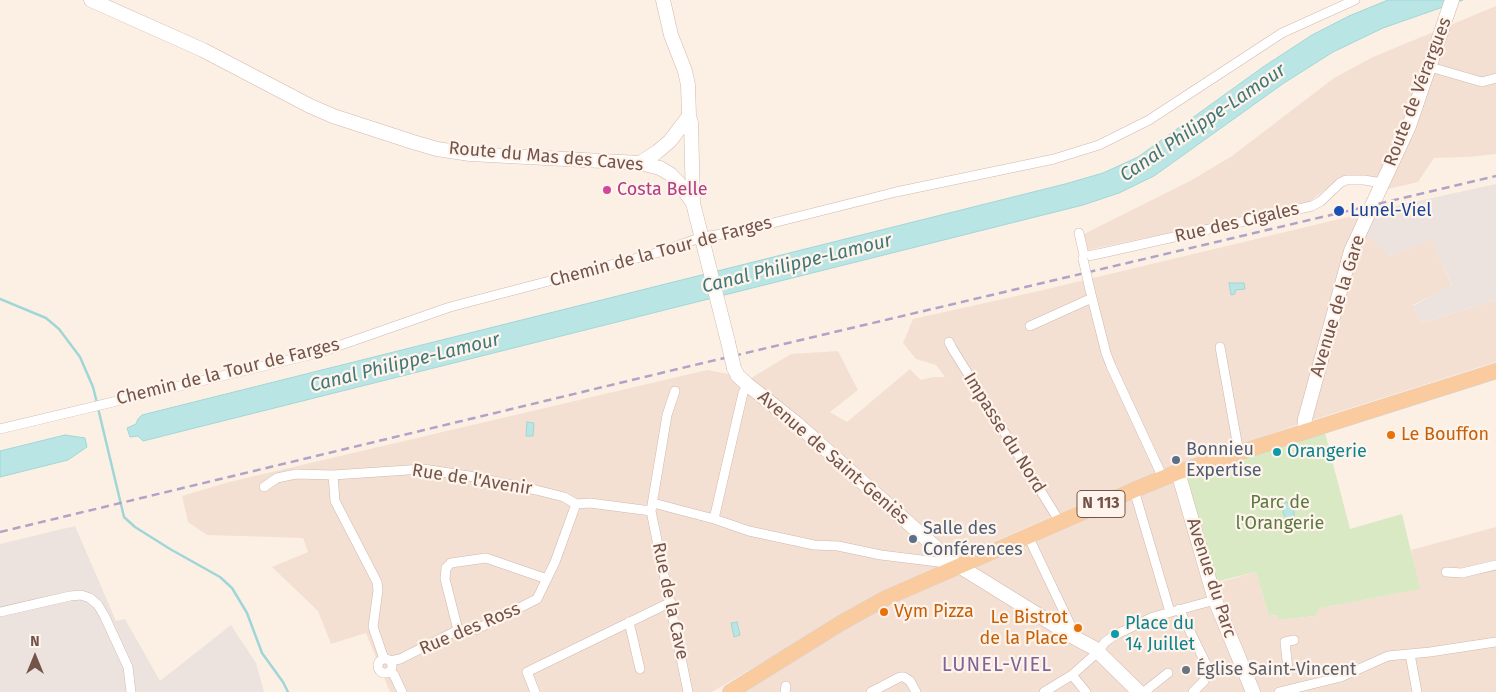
<!DOCTYPE html>
<html>
<head>
<meta charset="utf-8">
<style>
  body { margin:0 }
  #map { position:relative; width:1496px; height:692px; overflow:hidden; background:#fcf0e5; font-family:"Fira Sans",sans-serif }
  canvas { display:block }
  .north { position:absolute; left:10px; top:632px; width:50px; height:50px; -webkit-text-stroke:4px #fff4eb; paint-order:stroke; rotate:0deg; font-size:14px; font-weight:700; line-height:20px; text-align:center; color:#74544a }
  .north::after { content:''; display:block; margin:auto; width:18px; height:22px; background:#74544a; clip-path:polygon(50% 0,100% 100%,50% 72%,0 100%) }
</style>
</head>
<body>
<div id="map">
<canvas width="1496" height="692"></canvas>
<div class="north">N</div>
</div>
<script>
const c = document.querySelector('canvas').getContext('2d');
c.lineJoin = 'round';
function paint(path, color) { c.fillStyle = color; c.fill(path, 'evenodd'); }
const toPath = rows => new Path2D(rows.map(r => 'M' + r).join(''));
function stroke(path, color, width, dash) { c.strokeStyle = color; c.lineWidth = width; c.lineCap = dash ? 'butt' : 'round'; c.setLineDash(dash || []); c.stroke(path); }
function label(font, color, halo, rows, align = 'center') {
  c.font = font + ' "Fira Sans",sans-serif'; c.lineWidth = 4.5; c.setLineDash([]); c.textBaseline = 'middle'; c.strokeStyle = halo; c.fillStyle = color; for (const [text, x, y, turn = 0] of rows) {
    c.save(); c.translate(x, y); c.rotate((+turn || 0) * Math.PI / 180); c.textAlign = isNaN(turn) ? turn : align; if (halo) c.strokeText(text, 0, 0); c.fillText(text, 0, 0); c.restore();
  }
}
paint(toPath([
  [1496,6,1496,154,1469,157,1434,158,1418,182,1384,190,1388,183,1347,177,1330,186,1307,204,1088,250,1084,234,1190,181,1232,156,1334,78,1373,57],
  [1377,210,1390,256,1432,239,1452,286,1413,305,1421,323,1496,300,1496,362,1294,426,1128,484,984,546,852,610,712,692,390,692,366,633,331,644,318,611,272,567,308,552,303,538,207,535,188,522,182,496,229,482,707,370,751,378,791,354,838,351,858,390,830,412,847,422,910,369,921,380,933,377,945,377,936,365,916,359,903,343,913,319,1043,290],
  [1182,475,1213,584,1256,572,1269,616,1277,615,1279,620,1315,616,1320,608,1419,589,1411,550,1496,527,1496,692,744,692,855,622,893,600]
]), '#f3e0d3');
paint(toPath([
  [1496,184,1496,300,1421,323,1413,306,1452,285,1432,240,1390,256,1366,235,1377,210],
  [75,526,116,621,125,619,160,681,231,625,256,663,264,692,0,692,0,544]
]), '#ece3df');
paint(toPath([
  [1325,433,1350,529,1402,514,1420,589,1320,608,1315,616,1279,620,1277,615,1269,616,1256,572,1215,582,1184,476,1196,474,1203,477,1211,473,1212,469]
]), '#d8e9c3');
const water = toPath([
  [1388,0,1463,0,1383,28,1333,52,1284,83,1154,176,1119,193,1083,205,143,441,138,436,130,437,127,428,136,424,138,419,142,415,1065,184,1103,173,1138,157,1263,67,1312,35,1349,16,1388,0],
  [1229,283,1244,283,1245,289,1235,290,1235,294,1231,295,1229,283],
  [527,422,534,423,533,436,526,436,527,422],
  [65,435,85,438,87,447,68,460,0,477,0,451,65,435],
  [1286,502,1291,504,1294,511,1294,519,1290,521,1287,520,1283,513,1283,505,1286,502],
  [737,622,740,635,734,637,731,623,737,622]
]);
paint(water, '#bae5e5');
stroke(water, '#a0d6d7', 1);
stroke(toPath([
  [0,299,46,318,59,329,80,357,93,387,97,403],
  [98,408,124,517,135,527,170,549,220,577,232,588,247,613,262,653,283,682,288,692]
]), '#a0d6d7', 2.5);
const street = toPath([
  [1430,67,1482,82,1496,78],
  [1079,233,1084,255,1083,259],
  [1084,255,1088,256,1107,252,1312,206,1321,201,1340,183,1346,180,1364,180,1382,183],
  [1090,290,1106,353,1111,366,1163,478],
  [1030,326,1092,298],
  [949,342,952,348,1060,522],
  [1220,347,1239,453],
  [675,391,667,415,651,511,688,692],
  [0,429,318,353,450,307,660,252,702,237,737,232,896,192,1054,159,1099,145,1149,120,1282,33,1355,0],
  [333,475,335,501,377,582,378,590,373,627,384,659],
  [264,487,277,478,296,474,333,475,423,469,469,476,536,490,564,497,576,504,590,503,651,511],
  [1134,490,1170,612],
  [653,503,714,519,749,531,814,545,838,546,881,555,938,562,952,565],
  [714,519,743,393,748,385],
  [1028,536,1077,639],
  [1446,572,1462,573,1496,565],
  [1179,609,1206,664,1206,675,1204,681,1193,692],
  [0,612,70,596,81,595,90,598,98,605,104,615,128,667,131,692],
  [629,622,640,669],
  [458,630,445,579,446,568,451,563,486,558,547,579],
  [1410,654,1417,692],
  '378 666a7 7 0 1 1 14 0a7 7 0 1 1-14 0Z',
  [390,661,400,659,458,630,475,630,537,599,555,562,576,504],
  [1288,669,1285,642,1294,640],
  [390,671,394,675,402,692],
  [1072,675,1086,692],
  [535,692,527,672,671,602],
  [785,692,786,686],
  [871,692,900,677,904,677,910,681,916,692],
  [1044,692,1072,675,1099,651,1105,642,1115,635,1153,617,1215,600],
  [1144,692,1168,673],
  [1279,692,1341,677,1388,656,1430,652,1496,642]
]);
const secondary = toPath([
  [91,0,203,50,310,106,333,116,413,142,437,149,470,154,640,163,660,168,670,174,678,182,693,203,728,342],
  [663,0,671,35,685,71,688,85,689,116,691,123,693,203],
  [640,163,657,152,670,141,689,116],
  [734,368,738,376,748,385,796,423,951,561,1077,639,1094,648,1139,692],
  [1304,432,1305,419,1351,251,1409,126,1452,0],
  [1178,472,1215,600,1253,692]
]);
const primary = toPath([
  [730,692,841,623,886,598,1134,490,1178,472,1496,371]
]);
stroke(street, '#cfb8ae', 10);
stroke(secondary, '#d2b7ac', 15);
stroke(primary, '#d8cfcc', 16);
stroke(street, '#fff', 9);
stroke(secondary, '#fff', 14);
stroke(primary, '#f9cb9f', 15);
stroke(toPath([
  [0,532,682,368,1496,176]
]), '#b1a3c5', 2.5, [8, 5]);
const streetBridge = toPath([
  [1083,259,1090,290]
]);
const secondaryBridge = toPath([
  [728,342,734,368]
]);
stroke(streetBridge, '#cfb8ae', 10, []);
stroke(secondaryBridge, '#d2b7ac', 15, []);
stroke(streetBridge, '#fff', 9);
stroke(secondaryBridge, '#fff', 14);
for (const [x, y, r, color] of [
  [607,190,5,"#d1479c"],
  [1339,211,6,"#1a4fb4"],
  [1391,435,5,"#e8710a"],
  [1277,452,5,"#0f9aa8"],
  [1176,460,5,"#5c6f8a"],
  [913,539,5,"#5c6f8a"],
  [884,612,5,"#e8710a"],
  [1078,628,5,"#e8710a"],
  [1115,634,5,"#0f9aa8"],
  [1186,670,5,"#6b7280"]
]) { const dot = new Path2D(); dot.arc(x, y, r, 0, 2 * Math.PI); c.fillStyle = color; c.fill(dot); stroke(dot, '#fff4eb', 2); }
for (const [x, y, w] of [
  [1101,504,48]
]) { const box = new Path2D(); box.roundRect(x - w / 2, y - 13.5, w, 27, 4); c.fillStyle = '#fff4eb'; c.fill(box); stroke(box, '#74544a', 1); }
label('bold 16px', '#74544a', null, [
  ["N 113",1101,504]
]);
label('18px', '#74544a', '#fff4eb', [
  ["Route de Vérargues",1418,92,-69],
  ["Route du Mas des Caves",546,157,5],
  ["Rue des Cigales",1237,223,-13],
  ["Chemin de la Tour de Farges",661,252,-15],
  ["Avenue de la Gare",1338,306,-73],
  ["Chemin de la Tour de Farges",228,372,-14],
  ["Impasse du Nord",1004,433,58],
  ["Avenue de Saint-Geniès",833,458,41],
  ["Rue de l'Avenir",472,480,9],
  ["Avenue du Parc",1211,578,72],
  ["Rue de la Cave",670,601,78],
  ["Rue des Ross",470,629,-23]
]);
label('18px', '#b23c85', '#fff4eb', [
  ["Costa Belle",617,190]
], 'left');
label('18px', '#164399', '#fff4eb', [
  ["Lunel-Viel",1350,211]
], 'left');
label('18px', '#c56008', '#fff4eb', [
  ["Le Bouffon",1401,435],
  ["Vym Pizza",894,612],
  ["Le Bistrot",1068,618,"right"],
  ["de la Place",1068,639,"right"]
], 'left');
label('18px', '#4e5e75', '#fff4eb', [
  ["Bonnieu",1186,450],
  ["Expertise",1186,471],
  ["Salle des",923,529],
  ["Conférences",923,550]
], 'left');
label('18px', '#0d838f', '#fff4eb', [
  ["Orangerie",1287,452],
  ["Place du",1125,624],
  ["14 Juillet",1125,645]
], 'left');
label('18px', '#5b7a42', '#fff4eb', [
  ["Parc de",1280,503],
  ["l'Orangerie",1280,524]
]);
label('18px', '#5b616d', '#fff4eb', [
  ["Église Saint-Vincent",1196,670]
], 'left');
label('italic 19px', '#3f7879', '#fff4eb', [
  ["Canal Philippe-Lamour",1203,123,-34],
  ["Canal Philippe-Lamour",797,264,-14],
  ["Canal Philippe-Lamour",405,363,-14]
]);
c.letterSpacing = '1px';
label('20px', '#806698', '#fff4eb', [
  ["LUNEL-VIEL",997,665]
]);
c.letterSpacing = '0px';
</script>
</body>
</html>
